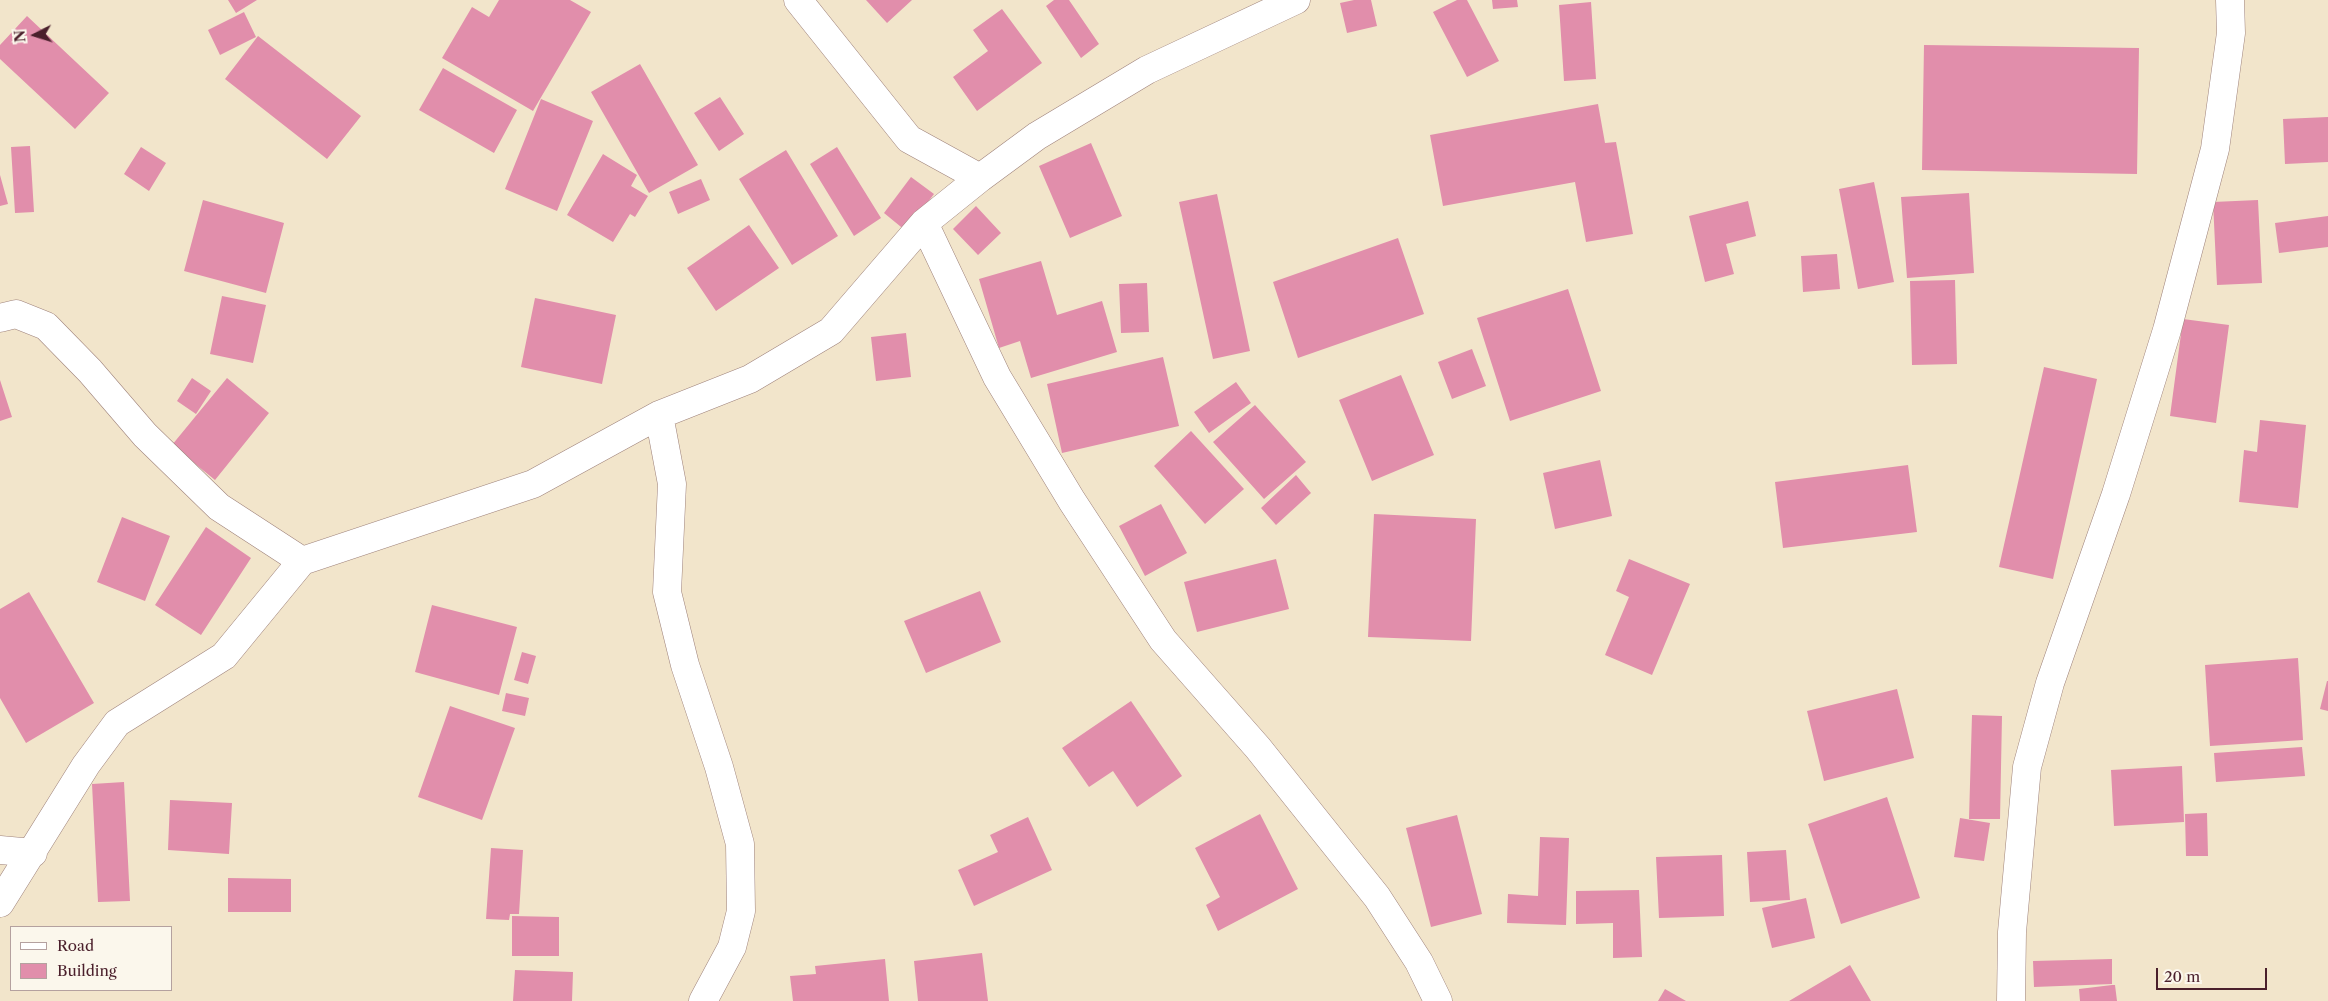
<!DOCTYPE html>
<html>
<head>
<meta charset="utf-8">
<style>
  body { margin:0 }
  #map { position:relative; width:2328px; height:1001px; overflow:hidden; background:#f2e5cb; font-family:"Libre Caslon Text",serif }
  canvas { display:block }
  .legend { position:absolute; left:10px; top:926px; width:162px; height:65px; box-sizing:border-box; background:#fbf7ec; border:1px solid #b4a19f; margin:0; padding:6px 9px; list-style:none; font-size:15px; color:#4a1f2b }
  .legend li { display:flex; align-items:center; gap:10px; height:25px }
  .legend b { width:25px; border:1px solid #b4a19f }
  .north { position:absolute; left:10px; top:10px; width:50px; height:50px; -webkit-text-stroke:4px #fbf7ec; paint-order:stroke; rotate:265deg; font-size:14px; font-weight:700; line-height:20px; text-align:center; color:#4a1f2b }
  .north::after { content:''; display:block; margin:auto; width:18px; height:22px; background:#4a1f2b; clip-path:polygon(50% 0,100% 100%,50% 72%,0 100%) }
  .scale { position:absolute; left:2156px; top:968px; width:111px; height:22px; box-sizing:border-box; border:2px solid #4a1f2b; border-top:0; padding-left:6px; font-size:15px; line-height:18px; white-space:nowrap; color:#4a1f2b; -webkit-text-stroke:4px #fbf7ec; paint-order:stroke }
</style>
</head>
<body>
<div id="map">
<canvas width="2328" height="1001"></canvas>
<ul class="legend">
<li><b style="height:6px;background:#fff"></b>Road</li>
<li><b style="height:14px;background:#e18eab"></b>Building</li>
</ul>
<div class="north">N</div>
<div class="scale">20 m</div>
</div>
<script>
const c = document.querySelector('canvas').getContext('2d');
c.lineJoin = 'round';
function paint(path, color) { c.fillStyle = color; c.fill(path, 'evenodd'); }
const toPath = rows => new Path2D(rows.map(r => 'M' + r).join(''));
function stroke(path, color, width, dash) { c.strokeStyle = color; c.lineWidth = width; c.lineCap = dash ? 'butt' : 'round'; c.setLineDash(dash || []); c.stroke(path); }
paint(toPath([
  [228,0,257,0,236,13],
  [499,0,570,0,591,12,533,111,442,58,472,7,489,17],
  [866,0,912,0,887,23],
  [1054,0,1069,0,1099,44,1081,58,1046,6],
  [1354,0,1371,0,1377,26,1347,33,1340,3],
  [1457,0,1467,0,1499,61,1467,77,1433,12],
  [1492,0,1517,0,1518,7,1493,9],
  [1591,2,1596,79,1564,81,1559,5],
  [1002,9,1042,63,977,111,953,77,988,51,973,30],
  [244,12,256,37,220,55,208,30],
  [27,16,109,93,75,129,0,59,0,45],
  [258,36,361,116,327,159,225,79],
  [1924,45,2139,48,2137,174,1922,170],
  [640,64,698,165,649,193,591,92],
  [443,68,517,110,494,153,419,110],
  [720,97,744,134,719,151,694,113],
  [541,99,593,121,557,211,505,189],
  [1598,104,1605,143,1616,142,1633,234,1586,242,1575,182,1443,206,1430,135],
  [2328,117,2328,162,2285,164,2283,119],
  [1091,143,1122,216,1070,238,1039,166],
  [30,146,34,212,15,213,11,147],
  [141,147,166,163,149,191,124,174],
  [837,147,881,218,854,236,810,164],
  [786,150,838,236,792,265,739,179],
  [603,154,637,175,631,186,648,196,635,217,630,214,613,242,567,215],
  [0,175,8,204,0,206],
  [911,177,934,194,906,231,884,213],
  [701,179,710,200,678,214,669,192],
  [1874,182,1894,282,1858,289,1839,189],
  [1969,193,1974,273,1907,278,1901,197],
  [1217,194,1250,351,1213,359,1179,202],
  [203,200,284,223,266,293,184,271],
  [2258,200,2262,283,2217,285,2213,202],
  [1748,201,1756,236,1726,244,1734,274,1705,282,1689,216],
  [976,206,1001,233,978,255,953,229],
  [2328,216,2328,247,2279,253,2275,223],
  [749,225,779,268,716,311,687,268],
  [1398,238,1424,314,1298,358,1273,282],
  [1837,254,1840,289,1803,292,1801,256],
  [1041,261,1057,315,1102,301,1117,352,1031,378,1020,341,999,348,979,279],
  [1955,280,1957,364,1912,365,1910,281],
  [1147,283,1149,332,1121,333,1119,284],
  [1568,289,1601,391,1510,421,1477,318],
  [222,296,266,305,253,363,210,354],
  [535,298,616,315,602,384,521,367],
  [2183,319,2229,325,2216,423,2170,416],
  [906,333,911,377,876,381,871,337],
  [1472,349,1486,386,1452,399,1438,362],
  [1163,357,1179,426,1062,453,1047,384],
  [2044,367,2097,379,2053,579,1999,567],
  [1401,375,1434,455,1372,481,1339,400],
  [192,378,211,391,196,414,177,401],
  [227,378,269,413,215,480,172,445],
  [0,380,12,417,0,421],
  [1236,382,1251,403,1209,433,1194,412],
  [1255,405,1306,462,1264,499,1213,442],
  [2260,420,2306,425,2298,508,2239,502,2244,450,2257,452],
  [1191,431,1244,489,1205,524,1154,466],
  [1600,460,1612,516,1555,529,1543,473],
  [1908,465,1917,532,1783,548,1775,482],
  [1296,475,1311,493,1276,525,1261,508],
  [1161,504,1187,553,1145,576,1119,526],
  [1374,514,1476,519,1471,641,1368,637],
  [122,517,170,536,145,601,97,582],
  [206,527,251,558,201,635,155,605],
  [1276,559,1289,609,1197,632,1184,582],
  [1629,559,1690,584,1652,675,1605,655,1629,597,1616,591],
  [980,591,1001,642,926,673,904,621],
  [29,592,94,703,26,743,0,698,0,609],
  [432,605,517,627,499,695,415,672],
  [522,652,536,656,528,684,514,680],
  [2298,658,2303,740,2210,746,2205,665],
  [2327,681,2328,681,2328,711,2320,709],
  [1897,689,1914,758,1824,781,1807,711],
  [506,693,529,698,525,716,502,711],
  [1131,701,1182,776,1137,807,1113,771,1089,787,1062,748],
  [450,706,515,728,482,820,418,797],
  [1972,715,2002,716,2000,819,1969,819],
  [2302,747,2305,776,2216,782,2214,753],
  [2182,766,2184,822,2114,826,2111,770],
  [124,782,130,901,98,902,92,784],
  [1887,797,1920,898,1841,924,1808,824],
  [170,800,232,803,229,854,168,850],
  [2207,813,2208,856,2186,856,2185,814],
  [1260,814,1298,889,1218,931,1206,905,1220,897,1195,848],
  [1457,815,1482,914,1431,927,1406,828],
  [1028,817,1052,870,974,906,958,870,998,852,990,835],
  [1960,818,1990,823,1984,861,1954,857],
  [1540,837,1569,838,1566,925,1507,923,1508,894,1538,896],
  [491,848,523,850,519,914,510,914,509,920,486,919],
  [1786,850,1790,900,1750,902,1747,852],
  [1722,855,1724,916,1659,918,1656,857],
  [228,878,291,879,291,912,228,912],
  [1639,890,1642,957,1613,958,1613,923,1576,924,1576,891],
  [1806,898,1815,938,1772,948,1762,908],
  [512,916,559,917,559,956,512,956],
  [982,953,988,1001,918,1001,914,961],
  [885,959,889,1001,793,1001,790,976,816,974,815,966],
  [2112,959,2112,984,2034,987,2033,961],
  [1850,965,1871,1001,1789,1001],
  [515,970,573,972,572,1001,513,1001],
  [2112,985,2115,985,2117,1001,2080,1001,2079,989],
  [1665,989,1686,1001,1658,1001]
]), '#e18eab');
const minor = toPath([
  [798,0,909,139,980,178],
  [924,223,997,377,1072,501,1163,640,1258,748,1377,897,1419,962,1438,1001],
  [0,318,16,314,46,326,90,371,145,435,219,507,302,561],
  [659,415,672,484,667,592,685,665,719,767,740,844,741,911,732,947,703,1001],
  [0,850,33,853],
  [0,903,86,765,117,723,224,656,302,561,533,484,659,415,750,379,831,331,924,223,980,178,1037,136,1147,70,1296,0],
  [2011,1001,2012,932,2027,767,2050,683,2116,494,2167,330,2215,149,2231,33,2230,0]
]);
stroke(minor, '#9e827b', 29);
stroke(minor, '#fff', 28);
</script>
</body>
</html>
